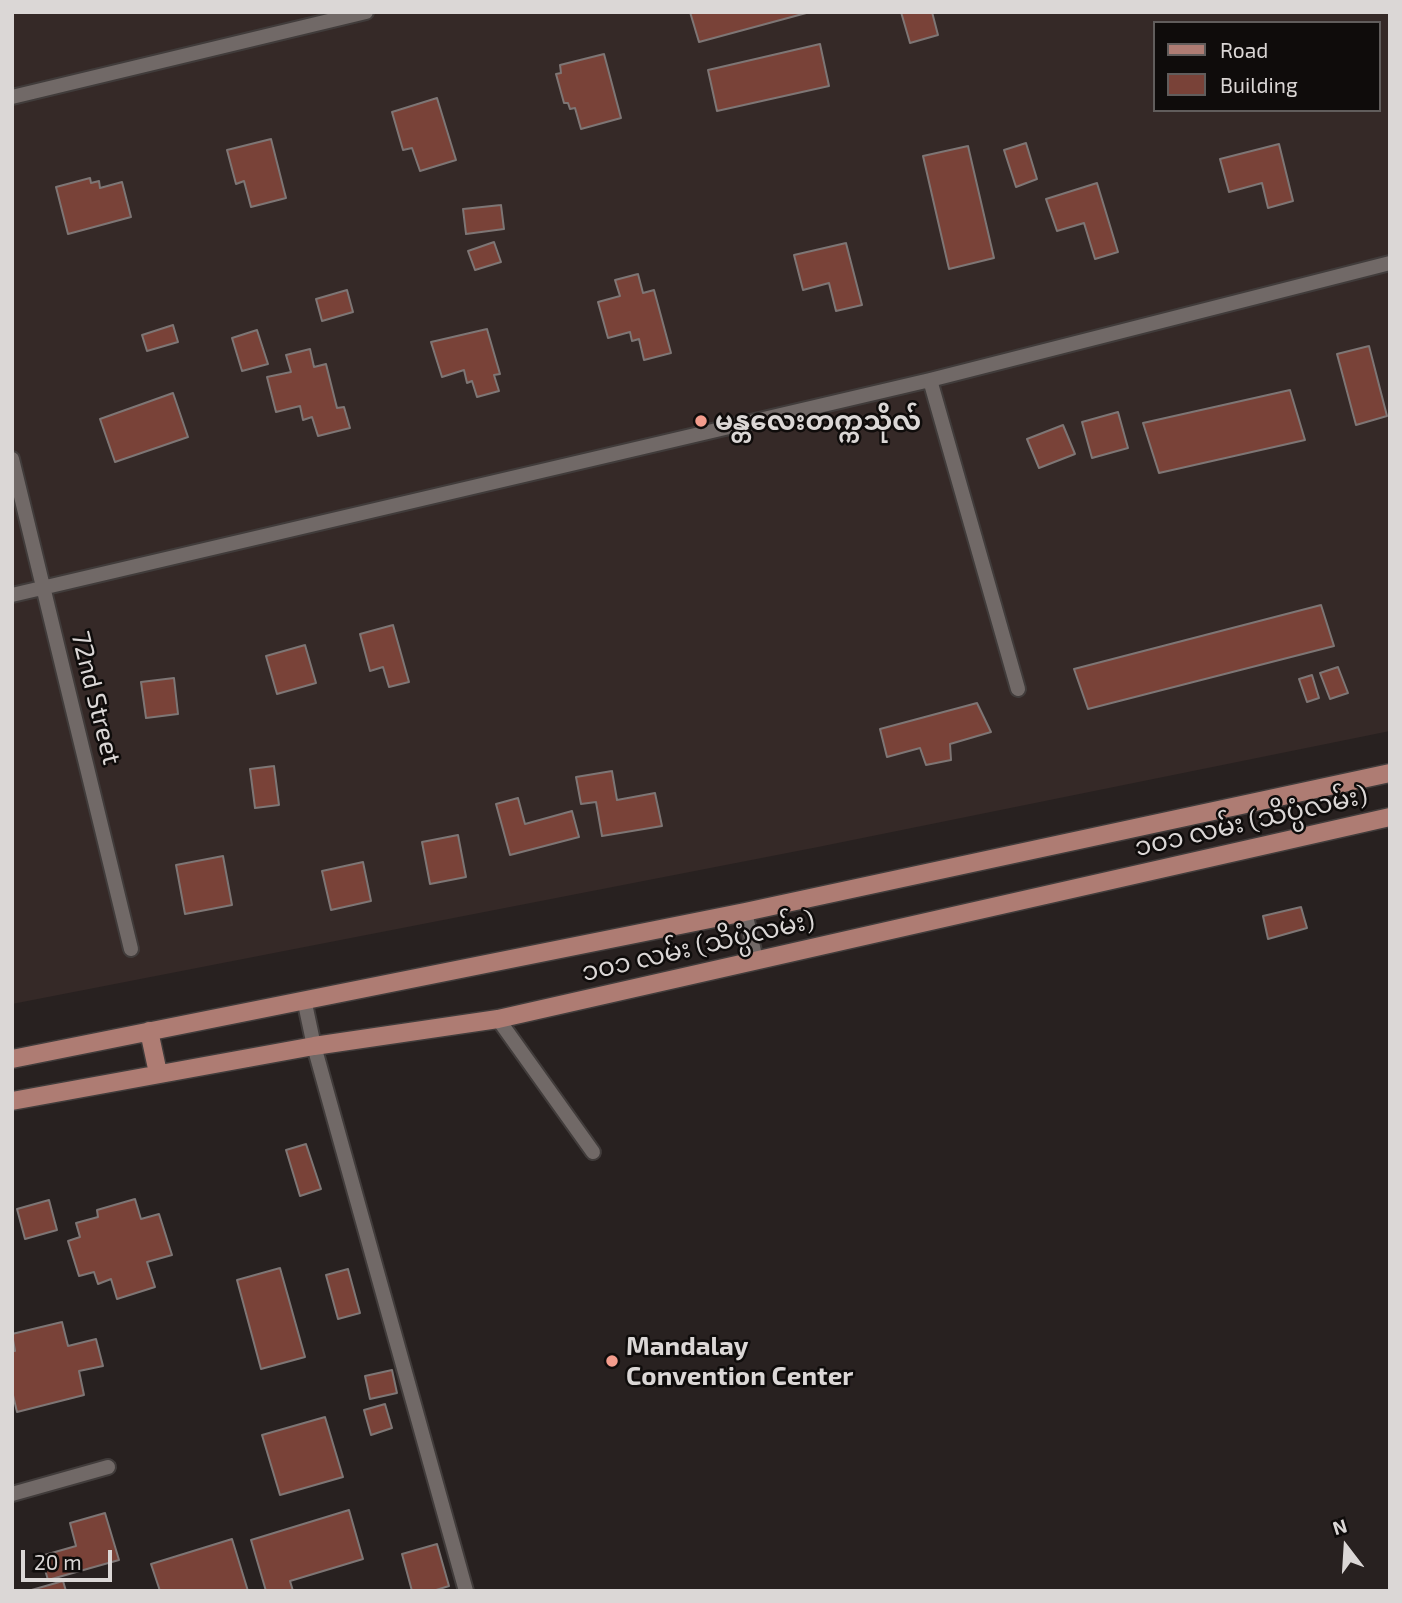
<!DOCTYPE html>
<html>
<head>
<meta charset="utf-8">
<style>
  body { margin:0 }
  #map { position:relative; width:1402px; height:1603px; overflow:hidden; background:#282120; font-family:"Exo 2",sans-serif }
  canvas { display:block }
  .frame { position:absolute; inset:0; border:14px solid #dbd7d6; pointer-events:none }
  .legend { position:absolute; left:1153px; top:21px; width:228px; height:91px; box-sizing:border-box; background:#0f0c0b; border:2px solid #615d5c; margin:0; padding:9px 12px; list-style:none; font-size:21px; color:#dbd7d6 }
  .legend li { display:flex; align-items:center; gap:14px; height:35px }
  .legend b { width:35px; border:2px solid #615d5c }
  .north { position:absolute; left:1311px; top:1512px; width:70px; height:70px; -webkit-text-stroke:5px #0f0c0b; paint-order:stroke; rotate:343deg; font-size:19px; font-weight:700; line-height:28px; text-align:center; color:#dbd7d6 }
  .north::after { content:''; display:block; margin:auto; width:24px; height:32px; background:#dbd7d6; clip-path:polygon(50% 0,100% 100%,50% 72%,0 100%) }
  .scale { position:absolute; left:21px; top:1550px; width:91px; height:32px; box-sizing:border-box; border:4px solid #dbd7d6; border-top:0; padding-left:9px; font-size:21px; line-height:24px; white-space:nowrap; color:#dbd7d6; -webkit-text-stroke:5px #0f0c0b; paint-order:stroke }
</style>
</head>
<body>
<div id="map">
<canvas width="1402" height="1603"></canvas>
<div class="frame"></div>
<ul class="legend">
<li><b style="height:9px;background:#ae7c73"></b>Road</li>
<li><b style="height:19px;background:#794238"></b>Building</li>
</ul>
<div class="north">N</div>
<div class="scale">20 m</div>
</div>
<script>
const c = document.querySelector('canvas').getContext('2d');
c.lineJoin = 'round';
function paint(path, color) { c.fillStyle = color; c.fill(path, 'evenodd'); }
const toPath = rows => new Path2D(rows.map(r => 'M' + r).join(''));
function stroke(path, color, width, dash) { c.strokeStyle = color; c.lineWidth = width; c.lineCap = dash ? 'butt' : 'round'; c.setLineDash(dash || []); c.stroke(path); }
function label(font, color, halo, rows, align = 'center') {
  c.font = font + ' "Exo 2","Noto Sans Myanmar",sans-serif'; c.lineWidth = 5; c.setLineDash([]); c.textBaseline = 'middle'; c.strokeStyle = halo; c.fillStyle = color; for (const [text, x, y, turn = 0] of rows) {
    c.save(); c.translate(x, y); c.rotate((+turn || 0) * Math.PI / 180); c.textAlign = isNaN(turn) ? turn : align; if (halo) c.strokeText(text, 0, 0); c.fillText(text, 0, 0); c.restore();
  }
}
paint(toPath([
  [12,12,1390,12,1390,731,818,847,12,1004],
  [1155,23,1379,23,1379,110,1155,110]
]), '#352927');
const building = toPath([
  [690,12,810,12,699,42,690,12],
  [901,12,932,12,938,35,910,43,901,12],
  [820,44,829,86,717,111,708,70,820,44],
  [604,54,621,118,581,129,575,108,570,109,568,103,564,103,556,74,561,73,560,65,604,54],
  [437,98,456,160,420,171,412,148,403,150,392,112,437,98],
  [271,139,286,198,251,207,244,181,236,184,227,150,271,139],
  [1026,143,1037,179,1016,187,1004,150,1026,143],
  [1279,144,1293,201,1268,208,1262,183,1229,192,1220,159,1279,144],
  [968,146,994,258,949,269,923,156,968,146],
  [90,178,91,183,99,181,100,188,122,182,131,217,68,234,56,187,90,178],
  [1097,183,1118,252,1095,259,1084,223,1057,231,1046,199,1097,183],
  [501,205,504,229,466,234,463,209,501,205],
  [494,242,501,262,475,270,468,251,494,242],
  [846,243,862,305,836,311,829,283,803,290,794,255,846,243],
  [638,274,643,293,654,290,671,353,644,360,639,339,632,341,630,332,608,338,598,302,620,296,615,280,638,274],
  [347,290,353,312,322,321,316,299,347,290],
  [173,325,178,342,147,351,142,335,173,325],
  [487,329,500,374,494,375,499,391,477,397,472,381,467,383,464,370,442,377,431,342,487,329],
  [257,330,268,364,242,371,232,338,257,330],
  [1369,346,1387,416,1356,425,1337,354,1369,346],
  [310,349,314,367,326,364,337,408,344,407,350,428,318,436,312,417,303,420,300,406,276,412,267,377,291,372,286,355,310,349],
  [1290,390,1305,440,1159,473,1143,423,1290,390],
  [173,393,188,437,115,462,100,419,173,393],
  [1118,412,1128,448,1092,458,1082,422,1118,412],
  [1063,425,1075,454,1039,468,1027,439,1063,425],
  [1321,605,1334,646,1088,709,1074,669,1321,605],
  [393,625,409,682,389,687,383,667,370,671,360,634,393,625],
  [305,645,316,683,277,694,266,656,305,645],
  [1338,667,1348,693,1330,699,1320,673,1338,667],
  [1312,675,1319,698,1307,702,1299,679,1312,675],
  [174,678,178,714,146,718,141,682,174,678],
  [977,703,991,732,950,744,951,760,926,765,920,748,887,757,880,729,977,703],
  [274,766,279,805,255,808,250,769,274,766],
  [612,771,617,800,655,793,662,826,602,836,596,802,581,804,576,777,612,771],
  [518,798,525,824,572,811,579,837,510,855,496,804,518,798],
  [458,835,466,877,430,884,422,842,458,835],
  [223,856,232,905,185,914,176,865,223,856],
  [363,862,371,901,331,910,322,871,363,862],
  [1301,907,1307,928,1268,939,1263,916,1301,907],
  [306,1144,321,1189,300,1196,286,1150,306,1144],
  [135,1199,141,1219,159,1214,172,1255,147,1262,155,1287,117,1299,111,1279,98,1284,94,1272,79,1276,68,1241,80,1237,76,1223,98,1217,97,1210,135,1199],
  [49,1200,57,1230,25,1239,17,1209,49,1200],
  [280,1268,305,1357,261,1369,237,1280,280,1268],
  [348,1269,360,1313,338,1319,326,1275,348,1269],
  [62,1322,68,1346,96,1339,103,1366,79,1371,84,1395,17,1412,12,1391,12,1351,15,1351,12,1334,62,1322],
  [392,1370,397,1393,370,1399,365,1376,392,1370],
  [385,1404,392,1428,371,1435,364,1410,385,1404],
  [325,1417,343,1477,280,1495,262,1435,325,1417],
  [349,1510,363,1559,290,1581,293,1591,266,1591,251,1540,349,1510],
  [105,1513,119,1560,48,1580,41,1556,76,1546,70,1523,105,1513],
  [232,1539,248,1591,160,1591,151,1564,232,1539],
  [437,1544,449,1586,433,1591,412,1591,402,1554,437,1544],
  [63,1581,66,1591,28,1591,63,1581]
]);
paint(building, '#794238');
stroke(building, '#7e7675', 2);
const service = toPath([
  [12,97,366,12],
  [930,380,1018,689],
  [12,459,131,949],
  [12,595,930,380,1390,263],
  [745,912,756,960],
  [304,999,314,1046,466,1591],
  [498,1019,593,1152],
  [12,1494,108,1467]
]);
const primary = toPath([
  [149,1031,158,1073],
  [12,1059,745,912,1390,773],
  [12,1101,314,1046,498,1019,1390,817]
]);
stroke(service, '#413c3b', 18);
stroke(primary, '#413c3b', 21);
stroke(service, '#716967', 14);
stroke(primary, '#ae7c73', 18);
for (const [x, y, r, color] of [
  [701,421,7,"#f49d8d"],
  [612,1361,7,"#f49d8d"]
]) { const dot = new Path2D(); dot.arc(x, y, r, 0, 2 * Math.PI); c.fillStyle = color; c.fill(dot); stroke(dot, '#0f0c0b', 2.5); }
label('bold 26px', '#dbd7d6', '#0f0c0b', [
  ["မန္တလေးတက္ကသိုလ်",715,421],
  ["Mandalay",626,1346],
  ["Convention Center",626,1376]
], 'left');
label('26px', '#dbd7d6', '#0f0c0b', [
  ["72nd Street",96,698,76],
  ["၁၀၁ လမ်း (သိပ္ပံလမ်း)",1251,821,-13],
  ["၁၀၁ လမ်း (သိပ္ပံလမ်း)",698,946,-13]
]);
</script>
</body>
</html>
